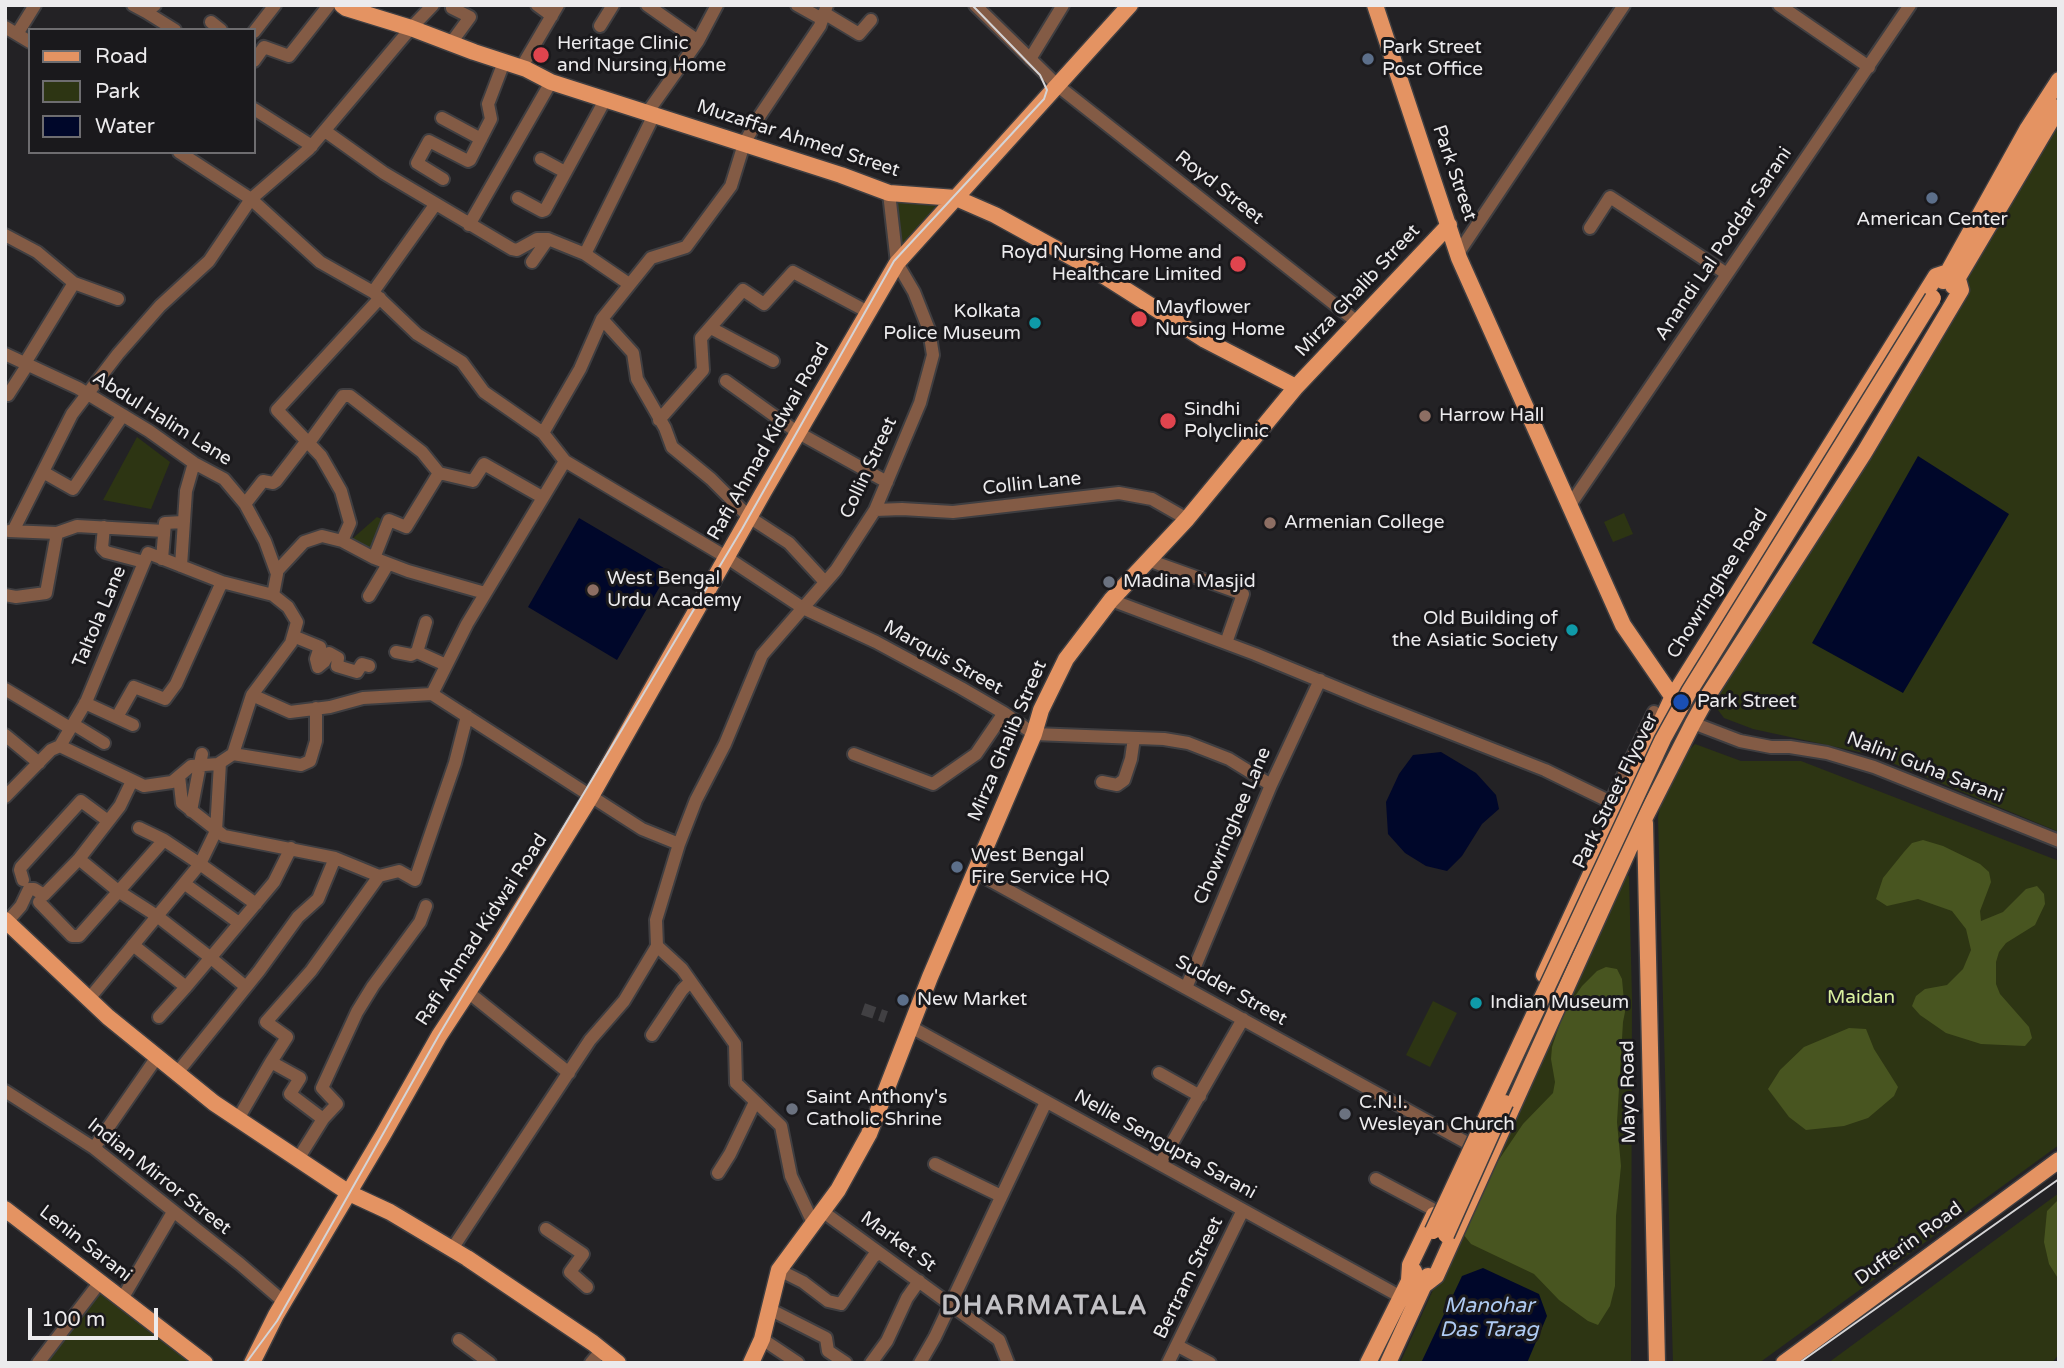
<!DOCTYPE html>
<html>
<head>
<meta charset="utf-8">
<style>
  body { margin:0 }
  #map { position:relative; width:2064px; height:1368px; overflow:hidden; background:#232225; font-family:"Varela Round",sans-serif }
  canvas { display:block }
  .frame { position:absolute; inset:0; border:7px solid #ecebed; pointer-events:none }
  .legend { position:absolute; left:28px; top:28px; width:228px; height:126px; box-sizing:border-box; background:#1a191c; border:2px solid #6e6d70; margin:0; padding:9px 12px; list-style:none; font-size:21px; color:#ecebed }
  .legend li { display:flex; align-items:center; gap:14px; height:35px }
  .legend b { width:35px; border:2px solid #6e6d70 }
  .scale { position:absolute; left:28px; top:1308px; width:130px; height:32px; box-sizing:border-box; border:4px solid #ecebed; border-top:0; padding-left:9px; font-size:21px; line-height:24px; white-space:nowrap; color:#ecebed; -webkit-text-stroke:5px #1a191c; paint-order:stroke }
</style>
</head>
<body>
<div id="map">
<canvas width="2064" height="1368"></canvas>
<div class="frame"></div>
<ul class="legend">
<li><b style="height:9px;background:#e49362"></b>Road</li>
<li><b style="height:19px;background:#2d3513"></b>Park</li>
<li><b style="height:19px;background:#00072a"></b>Water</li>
</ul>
<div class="scale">100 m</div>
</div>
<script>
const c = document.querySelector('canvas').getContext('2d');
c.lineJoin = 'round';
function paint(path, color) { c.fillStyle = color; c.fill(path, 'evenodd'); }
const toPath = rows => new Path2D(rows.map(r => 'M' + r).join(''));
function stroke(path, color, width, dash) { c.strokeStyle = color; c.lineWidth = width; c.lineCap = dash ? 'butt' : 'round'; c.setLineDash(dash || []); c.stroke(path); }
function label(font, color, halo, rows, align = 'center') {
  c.font = font + ' "Varela Round",sans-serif'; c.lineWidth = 6; c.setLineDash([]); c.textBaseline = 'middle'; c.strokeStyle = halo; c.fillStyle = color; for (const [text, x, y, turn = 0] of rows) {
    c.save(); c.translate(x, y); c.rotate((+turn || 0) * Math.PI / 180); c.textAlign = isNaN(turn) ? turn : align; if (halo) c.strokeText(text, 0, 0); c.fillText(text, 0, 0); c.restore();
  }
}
paint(toPath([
  [2059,111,2059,832,1873,755,1753,729,1724,718,1715,706,1720,686,1785,592,1888,401],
  [895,198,950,201,899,254],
  [137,437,170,462,151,509,103,500],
  [1624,513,1633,534,1613,542,1604,522],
  [377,517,388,522,374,554,352,539],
  [1695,744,1741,761,1801,761,2059,861,2059,1145,1759,1363,1673,1363,1658,817,1663,792,1676,764],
  [1624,873,1629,876,1632,998,1631,1363,1400,1363,1582,960],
  [1433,1001,1457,1013,1430,1067,1406,1055],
  [2059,1193,2059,1354,2052,1363,1828,1363],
  [104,1288,199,1363,46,1363]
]), '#2d3513');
paint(toPath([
  [1923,840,1943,846,1980,864,1989,872,1991,882,1980,911,1981,921,2003,912,2026,889,2037,886,2044,894,2045,904,2035,925,2006,943,1999,952,1996,962,1996,984,2000,994,2029,1027,2032,1038,2025,1046,1981,1044,1946,1033,1920,1015,1912,1006,1916,996,1925,989,1947,985,1963,969,1971,950,1966,929,1952,911,1918,899,1887,906,1876,899,1883,878,1904,852,1912,843],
  [1606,967,1617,969,1622,979,1625,1012,1623,1022,1617,1122,1621,1166,1616,1216,1615,1286,1610,1306,1598,1325,1588,1321,1559,1300,1534,1274,1471,1244,1459,1229,1498,1161,1523,1124,1553,1093,1555,1082,1551,1059,1552,1047,1563,1014,1582,986,1597,971],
  [1849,1028,1866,1029,1874,1049,1898,1087,1894,1096,1868,1118,1844,1126,1806,1130,1789,1117,1768,1089,1780,1070,1804,1047],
  [2059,1199,2059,1280,2049,1264,2044,1242,2047,1211]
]), '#485520');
paint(toPath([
  [1918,456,2009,514,1903,693,1812,643],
  [579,518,669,571,617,660,528,607],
  [1441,752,1476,773,1496,795,1499,809,1482,824,1462,856,1447,871,1426,866,1405,853,1388,834,1386,802,1399,774,1413,755],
  [1483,1268,1539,1294,1547,1316,1527,1363,1421,1363,1462,1276]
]), '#00072a');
stroke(toPath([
  [863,1009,886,1017]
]), '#414043', 12, [12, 6]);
const minor = toPath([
  [133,5,146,12,155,5],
  [537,5,552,16],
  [647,5,698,41],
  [797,5,822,19],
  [975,5,1058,86,1357,322],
  [1779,5,1869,67],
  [146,12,175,30],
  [824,13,859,34,871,20],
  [211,22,221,30],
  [600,26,613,5],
  [5,27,30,42],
  [254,32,275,5],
  [17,34,35,5],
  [451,43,470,17,452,8],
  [1030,59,1063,5],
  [254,61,264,47,289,56,329,5],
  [521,68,558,5],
  [254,109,312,146],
  [647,113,698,41,717,5],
  [442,118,481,139],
  [325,131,384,173,512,249,517,250,537,239,548,239,585,254,629,284],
  [179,152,251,199,320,262,373,292,417,334,462,362,484,392,543,433,565,461,726,557,803,608,876,642,961,688,1004,713,1034,734,1164,739,1188,743,1229,759,1271,785],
  [541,159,565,172],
  [443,179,417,163,429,141,468,161,470,160,491,119,488,104,504,62],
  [518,198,542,211,545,210,605,100],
  [469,225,551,82],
  [1590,228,1610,197,1727,274],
  [5,235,37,252,74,283,25,363],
  [1459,252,1624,5],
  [585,254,654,115],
  [532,262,548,239],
  [74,283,118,299],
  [373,292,435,205],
  [602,319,633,353,637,379,665,428,672,447,711,479,749,517,789,543,825,582],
  [711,328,773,361],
  [5,354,78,388,149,431,194,463,224,479,245,504,265,541,277,574,273,595,288,607,297,622,291,643,252,695,290,712,330,707,363,698,432,694,642,829,679,844],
  [726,381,797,432,887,482],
  [5,393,8,395,28,364],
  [659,420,703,370,701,338,743,290,764,304,793,272,868,312],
  [543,433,580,369,602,319,651,258,686,247,731,186,744,144,759,117,820,26,827,5],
  [308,444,343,396,350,396,422,452,439,473,473,481,484,464,542,497],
  [43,472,73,489,123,415],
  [245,504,263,481,273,483,276,481,306,442],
  [1570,505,1910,5],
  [875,510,902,509,953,512,1119,493,1152,499,1187,519],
  [104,527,102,548,106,552,144,562],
  [9,531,57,533,77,526,164,531],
  [13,531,72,414,118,354,160,306,209,261,251,199,309,149,411,28,433,5],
  [342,541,350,523,341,491,321,456,277,410,380,298],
  [374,558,389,520,406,527,439,473],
  [162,559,165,523,183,522],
  [1148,560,1243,594,1226,643],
  [181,566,186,491,194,463],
  [277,571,304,542,322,536,342,541,374,558,408,571,485,593],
  [5,595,16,597,46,593,57,533],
  [369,596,388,564],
  [1111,600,1255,654,1369,701,1545,770,1629,811],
  [426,622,417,652,446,665],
  [293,636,320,647,316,659,318,667,324,662,329,653,338,658,337,666,357,672,362,664,369,666],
  [396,652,411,655,417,652],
  [5,689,70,728],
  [432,694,467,624,565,461],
  [85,703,133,725],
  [117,717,134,687,165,699,176,684,222,582],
  [1693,723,1740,741,1771,747,1790,747,1827,753,1874,767,2059,841],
  [73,724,104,743],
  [5,735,39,763],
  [60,746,144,786,172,782,191,766,218,764,233,754,252,695],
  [233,754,301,765,310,761,316,741,316,708],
  [854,754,933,784,976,754,1004,713],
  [179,776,182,803,224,836,335,858,379,876,399,871,415,880,455,763,467,716],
  [1102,782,1117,785,1124,780,1131,759,1134,738],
  [5,797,51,750,60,746,86,702,148,553,222,582,273,595],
  [1611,801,1654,712],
  [191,811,202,754],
  [139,828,164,840,200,864,256,904],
  [79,859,118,891,157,916,211,958,246,987],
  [975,872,1469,1144],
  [23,880,20,870,21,867,81,801,108,821],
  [185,884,239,923],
  [39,902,72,936,79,936,164,840],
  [7,922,21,906,29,889,34,889,44,895,79,859,120,806,132,781],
  [133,945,186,987],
  [657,946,656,920,679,844,696,800,725,744,762,655,836,570,875,510,920,403,933,355,929,330,914,292,897,263,889,193],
  [657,946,682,969,735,1044,736,1083,781,1126,791,1176,813,1223],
  [1186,988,1271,785,1320,680],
  [468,992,569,1073],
  [88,1000,200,864,216,831,220,763],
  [159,1017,186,987,274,882,291,848],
  [911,1027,1401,1297],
  [652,1035,682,990,690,982],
  [177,1073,259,971,298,917,318,899,335,858],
  [1159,1073,1200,1096],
  [5,1091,94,1148,240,1264,284,1302],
  [238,1119,271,1062],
  [323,1119,290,1094,300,1078,271,1062,287,1037,266,1022,311,971,379,876],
  [94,1148,157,1057],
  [298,1159,323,1119,337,1104,322,1088,357,1012,373,986,420,922,426,906],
  [935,1164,1001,1196],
  [1160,1164,1243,1019],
  [718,1173,730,1154,755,1102],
  [1376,1179,1436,1211],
  [822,1211,999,1340,1008,1363],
  [546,1229,583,1254,570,1272,587,1287],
  [452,1249,590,1040,624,1001,657,946],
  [779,1270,803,1282,828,1301,841,1304,873,1257,879,1253],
  [122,1299,173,1212],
  [769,1309,826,1338,828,1351,846,1363],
  [762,1339,798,1363],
  [459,1340,490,1363],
  [1178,1346,1210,1363],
  [38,1363,100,1282],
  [591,1363,602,1350],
  [871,1363,887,1341,907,1298,919,1281],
  [920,1363,935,1337,1046,1102],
  [1168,1363,1243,1210]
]);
const major = toPath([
  [342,5,346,8,411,28,474,52,526,69,551,82,841,175,889,193,956,198,995,215,1093,269,1205,340,1296,387],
  [1375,5,1459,258,1623,625,1678,705],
  [1943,281,2028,128,2059,80],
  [1953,286,2059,107],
  [1645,823,1657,1363],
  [5,920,108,1017,214,1103,349,1193,390,1212,467,1258,593,1343,618,1363],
  [1544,975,1672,698,1936,276,1948,272],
  [5,1209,205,1363],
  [1409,1280,1410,1265,1434,1215],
  [1423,1286,1436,1276,1629,849,1693,723,1709,694,1864,453,1961,290,1958,279],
  [252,1363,276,1315,383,1135,439,1036,500,943,590,798,764,491,897,263,1130,5],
  [751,1363,762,1339,779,1270,838,1190,869,1134,930,977,1034,734,1041,710,1066,659,1111,600,1187,519,1296,387,1449,225],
  [1368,1363,1414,1271],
  [1388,1363,1428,1276],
  [1784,1363,2059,1160]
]);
stroke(minor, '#3f3e41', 16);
stroke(major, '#3f3e41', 19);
stroke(minor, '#835b45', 12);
stroke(major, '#e49362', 16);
stroke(toPath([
  [246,1363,277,1321,439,1035,742,529,894,261,1044,99,1047,90,1040,75,972,5],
  [1799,1363,2059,1179]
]), '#d5d4d6', 2);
const majorBridge = toPath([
  [1433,1231,1663,739,1689,692,1933,298],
  [1446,1235,1505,1103]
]);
stroke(majorBridge, '#3f3e41', 19, []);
stroke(majorBridge, '#e49362', 16);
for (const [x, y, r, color] of [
  [541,55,9,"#e0444e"],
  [1368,59,7,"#5c6f8a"],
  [1932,198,7,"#5c6f8a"],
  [1238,264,9,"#e0444e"],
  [1139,319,9,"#e0444e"],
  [1035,323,7,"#0f9aa8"],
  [1425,416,7,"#8d6e63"],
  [1168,421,9,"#e0444e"],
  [1270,523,7,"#8d6e63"],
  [1109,582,7,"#6b7280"],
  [593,590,7,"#8d6e63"],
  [1572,630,7,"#0f9aa8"],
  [1681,702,9,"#1a4fb4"],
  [957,867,7,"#5c6f8a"],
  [903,1000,7,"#5c6f8a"],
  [1476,1003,7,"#0f9aa8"],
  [792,1109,7,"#6b7280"],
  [1345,1114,7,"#6b7280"]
]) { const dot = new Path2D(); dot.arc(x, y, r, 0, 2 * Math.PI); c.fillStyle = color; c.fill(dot); stroke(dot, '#1a191c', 2.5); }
label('19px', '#ecebed', '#1a191c', [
  ["Heritage Clinic",557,44],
  ["and Nursing Home",557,66],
  ["Park Street",1382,48],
  ["Post Office",1382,70],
  ["American Center",1932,220,"center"],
  ["Royd Nursing Home and",1222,253,"right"],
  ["Healthcare Limited",1222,275,"right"],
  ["Mayflower",1155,308],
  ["Nursing Home",1155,330],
  ["Kolkata",1021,312,"right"],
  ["Police Museum",1021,334,"right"],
  ["Sindhi",1184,410],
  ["Polyclinic",1184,432],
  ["Harrow Hall",1439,416],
  ["Armenian College",1284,523],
  ["West Bengal",607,579],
  ["Urdu Academy",607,601],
  ["Madina Masjid",1123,582],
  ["Old Building of",1558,619,"right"],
  ["the Asiatic Society",1558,641,"right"],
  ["Park Street",1697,702],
  ["West Bengal",971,856],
  ["Fire Service HQ",971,878],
  ["New Market",917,1000],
  ["Indian Museum",1490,1003],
  ["Saint Anthony's",806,1098],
  ["Catholic Shrine",806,1120],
  ["C.N.I.",1359,1103],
  ["Wesleyan Church",1359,1125]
], 'left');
label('19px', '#ecebed', '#1a191c', [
  ["Muzaffar Ahmed Street",798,139,18],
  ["Park Street",1454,173,71],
  ["Royd Street",1219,188,38],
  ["Anandi Lal Poddar Sarani",1724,244,-56],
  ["Mirza Ghalib Street",1358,291,-47],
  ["Abdul Halim Lane",162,419,32],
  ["Rafi Ahmad Kidwai Road",769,442,-60],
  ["Collin Street",869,468,-65],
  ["Collin Lane",1032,484,-6],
  ["Chowringhee Road",1718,584,-58],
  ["Taltola Lane",100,617,-67],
  ["Marquis Street",943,658,29],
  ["Mirza Ghalib Street",1008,741,-67],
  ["Nalini Guha Sarani",1925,768,21],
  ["Park Street Flyover",1616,791,-64],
  ["Chowringhee Lane",1233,826,-67],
  ["Rafi Ahmad Kidwai Road",482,930,-57],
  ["Sudder Street",1231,991,29],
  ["Mayo Road",1629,1092,-91],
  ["Nellie Sengupta Sarani",1165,1145,29],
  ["Indian Mirror Street",159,1177,38],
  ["Market St",898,1242,36],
  ["Lenin Sarani",85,1244,38],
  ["Dufferin Road",1909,1244,-36],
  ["Bertram Street",1189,1278,-64]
]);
label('19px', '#d9f09e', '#1a191c', [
  ["Maidan",1861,998]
]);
label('italic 21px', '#aecaf2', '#1a191c', [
  ["Manohar",1489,1306],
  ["Das Tarag",1489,1330]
]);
c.letterSpacing = '2px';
label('bold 26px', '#c2c1c5', '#1a191c', [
  ["DHARMATALA",1045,1307]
]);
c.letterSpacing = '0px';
</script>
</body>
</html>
